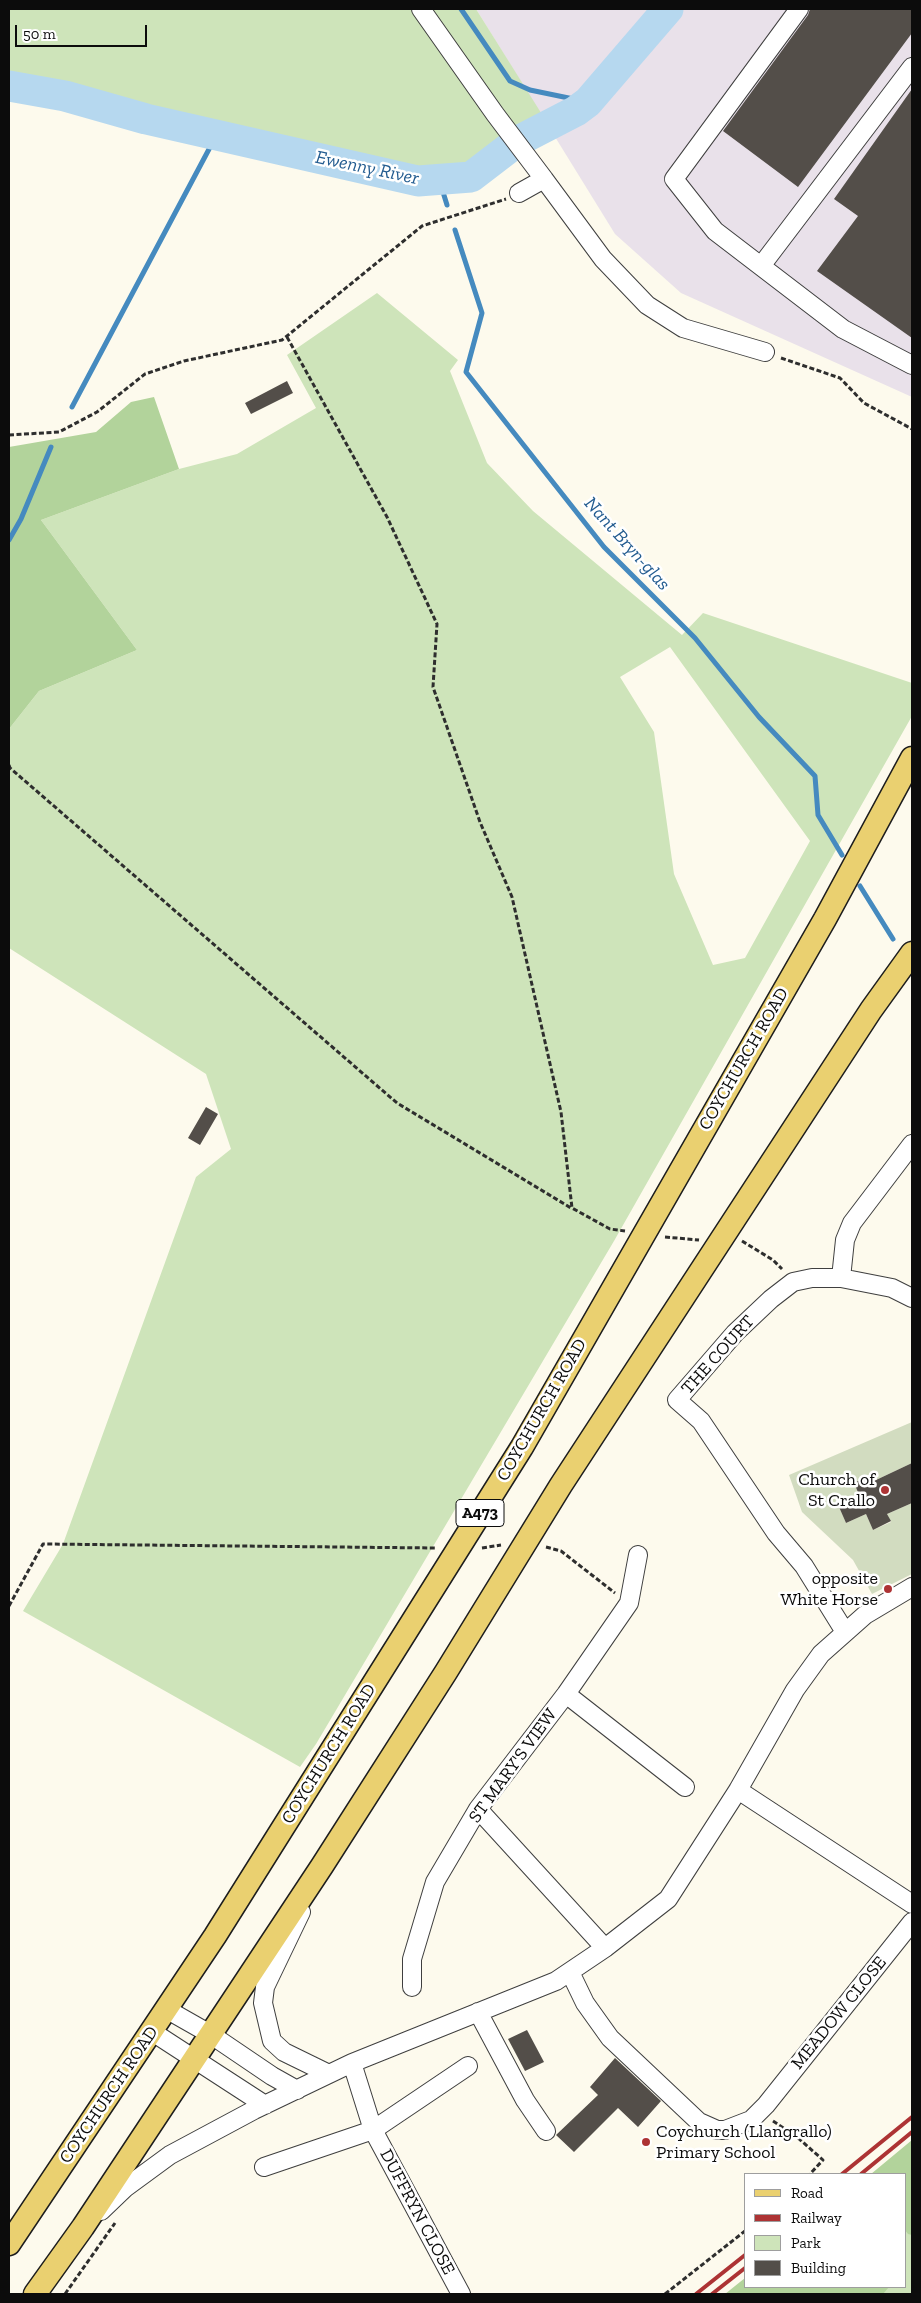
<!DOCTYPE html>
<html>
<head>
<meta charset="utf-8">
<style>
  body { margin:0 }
  #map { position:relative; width:921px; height:2303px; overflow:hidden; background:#fdfaed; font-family:"Zilla Slab",serif }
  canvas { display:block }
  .frame { position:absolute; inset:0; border:10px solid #0c0c0c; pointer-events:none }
  .legend { position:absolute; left:744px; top:2173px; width:162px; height:115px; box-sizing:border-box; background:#fff; border:1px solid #9e9e9e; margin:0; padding:6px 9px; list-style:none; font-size:15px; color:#0c0c0c }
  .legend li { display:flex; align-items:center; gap:10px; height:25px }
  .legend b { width:25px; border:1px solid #9e9e9e }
  .scale { position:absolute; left:15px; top:25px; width:132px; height:22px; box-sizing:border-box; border:2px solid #0c0c0c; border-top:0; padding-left:6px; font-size:15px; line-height:18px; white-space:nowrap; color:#0c0c0c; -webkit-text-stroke:4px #fff; paint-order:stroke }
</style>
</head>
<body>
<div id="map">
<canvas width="921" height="2303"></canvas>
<div class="frame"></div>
<ul class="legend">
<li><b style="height:6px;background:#ead070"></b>Road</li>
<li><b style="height:6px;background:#ad3334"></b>Railway</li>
<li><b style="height:14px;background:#cee4ba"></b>Park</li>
<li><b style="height:14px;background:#534e49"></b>Building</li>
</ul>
<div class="scale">50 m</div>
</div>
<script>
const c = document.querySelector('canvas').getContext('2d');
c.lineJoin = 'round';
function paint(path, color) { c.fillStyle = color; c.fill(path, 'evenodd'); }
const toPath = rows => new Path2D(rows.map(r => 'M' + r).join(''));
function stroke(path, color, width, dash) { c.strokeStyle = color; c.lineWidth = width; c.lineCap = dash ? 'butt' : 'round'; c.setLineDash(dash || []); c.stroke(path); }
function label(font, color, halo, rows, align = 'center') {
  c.font = font + ' "Zilla Slab",serif'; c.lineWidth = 5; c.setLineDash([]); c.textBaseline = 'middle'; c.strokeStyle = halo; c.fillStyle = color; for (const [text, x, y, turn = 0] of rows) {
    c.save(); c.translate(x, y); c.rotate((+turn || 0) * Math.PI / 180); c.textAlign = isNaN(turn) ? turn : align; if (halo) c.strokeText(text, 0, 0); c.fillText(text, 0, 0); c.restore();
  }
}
paint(toPath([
  [476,9,912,9,912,397,681,293,615,234]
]), '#e9e1ea');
paint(toPath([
  [9,9,476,9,543,116,457,171,436,173,408,170,404,167,9,72],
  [377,293,458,360,450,371,487,463,533,511,682,635,703,613,912,683,912,716,614,1241,316,1744,300,1767,23,1611,63,1544,196,1177,231,1149,206,1074,9,948,9,729,39,691,137,650,41,520,179,469,237,454,316,408,287,355],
  [670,647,810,841,745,958,713,965,674,874,654,732,620,677],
  [912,2140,912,2294,725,2294,745,2287,905,2287,905,2174]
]), '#cee4ba');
paint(toPath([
  [154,397,179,469,41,520,137,650,39,691,9,729,9,447,96,432,131,402],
  [912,2140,912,2235,908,2234,905,2230,905,2174,871,2174],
  [745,2278,745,2287,889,2287,883,2294,725,2294]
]), '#b2d39b');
paint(toPath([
  [912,1422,912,1463,876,1480,873,1474,854,1483,860,1497,839,1507,846,1523,866,1514,873,1530,891,1522,887,1514,912,1503,912,1574,872,1594,853,1560,802,1512,789,1475]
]), '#d2dcc0');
stroke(toPath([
  [461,9,510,81,530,90,588,102],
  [439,179,447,205],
  [455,230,482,313,466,372,604,547,695,638,759,717,815,776,818,815,842,855],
  [72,407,216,136],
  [9,540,21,519,51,447],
  [860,886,893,939]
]), '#458abf', 5);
stroke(toPath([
  [9,86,65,96,146,119,418,181,471,177,518,141,576,111,588,102,668,9]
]), '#b6d8ef', 31);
paint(toPath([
  [810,9,912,9,912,33,798,187,723,131,808,15],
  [912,89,912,338,817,271,858,216,834,199],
  [287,381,293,393,251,414,245,403],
  [206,1107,218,1114,200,1145,188,1138],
  [912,1463,912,1503,887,1514,891,1521,873,1530,866,1514,846,1523,839,1507,860,1497,854,1483,873,1474,876,1480],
  [527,2030,544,2062,525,2071,508,2039],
  [615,2058,661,2101,638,2127,618,2108,574,2152,556,2135,598,2095,590,2087]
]), '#534e49');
const minor = toPath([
  [421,9,495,114,544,179],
  [799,9,674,179,715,231,843,329,912,365],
  [519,193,544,179,603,259,647,305,683,328,765,352],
  [761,266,912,67],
  [841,1278,845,1240,852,1223,912,1144],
  [845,1632,804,1566,776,1533,701,1421,677,1400,735,1333,771,1299,793,1282,812,1278,841,1278,892,1288,912,1298],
  [566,1694,685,1787],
  [738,1790,912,1904],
  [478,1809,605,1948],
  [301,1912,265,1987,263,2003,272,2041,284,2052,329,2074],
  [570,1972,585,2003,610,2038,699,2122,717,2130,725,2130,751,2120,766,2105,912,1922],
  [412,1987,412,1959,435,1882,478,1809,566,1694,629,1603,638,1555],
  [166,2009,210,2034,272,2076,297,2090],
  [478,2012,525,2100,546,2131],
  [151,2031,265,2105],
  [352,2063,373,2130,461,2294],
  [264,2167,373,2130,468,2066],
  [101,2211,125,2188,170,2155,254,2110,352,2063,556,1981,605,1948,668,1899,738,1790,795,1690,821,1654,865,1615,912,1587]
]);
const major = toPath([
  [9,2244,215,1936,522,1447,825,919,912,758],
  [35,2294,83,2227,322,1866,446,1672,561,1485,871,1010,912,953]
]);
stroke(minor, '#3f3f3f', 20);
stroke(major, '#1d1d1d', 25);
stroke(toPath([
  [287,337,387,517,437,624,433,687,480,822,512,897,561,1112,572,1208,610,1229,625,1231],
  [781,358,840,378,864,403,912,429],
  [9,435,59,432,97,412,145,374,184,361,282,340,422,226,506,199],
  [9,765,10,768,397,1103,571,1208],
  [665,1237,699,1240],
  [742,1241,773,1260,782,1269],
  [546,1547,561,1551,615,1593],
  [482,1548,501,1545],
  [9,1606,43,1544,436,1548],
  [773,2121,797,2137,823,2160,810,2174],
  [65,2294,115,2223],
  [665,2294,745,2231]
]), '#2e2e2e', 3, [5, 2.5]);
stroke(minor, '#fff', 18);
stroke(major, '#ead070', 22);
stroke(toPath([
  [842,2174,912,2117],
  [861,2174,912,2132],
  [696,2294,745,2255],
  [712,2294,745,2268]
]), '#ad3334', 4);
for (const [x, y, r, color] of [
  [885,1490,5,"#ad3334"],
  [888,1589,5,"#ad3334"],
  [646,2142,5,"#ad3334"]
]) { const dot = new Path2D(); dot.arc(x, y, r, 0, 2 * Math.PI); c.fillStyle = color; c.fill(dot); stroke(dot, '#fff', 2); }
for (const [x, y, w] of [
  [480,1513,48]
]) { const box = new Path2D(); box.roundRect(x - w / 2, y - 13.5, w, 27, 4); c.fillStyle = '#fff'; c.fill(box); stroke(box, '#0c0c0c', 1); }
label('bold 16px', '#0c0c0c', null, [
  ["A473",480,1513]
]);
label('18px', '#0c0c0c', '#fff', [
  ["COYCHURCH ROAD",744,1059,-60],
  ["THE COURT",718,1355,-48],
  ["COYCHURCH ROAD",542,1410,-60],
  ["COYCHURCH ROAD",329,1754,-58],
  ["ST MARY'S VIEW",513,1766,-54],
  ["MEADOW CLOSE",839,2013,-51],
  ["COYCHURCH ROAD",109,2095,-56],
  ["DUFFRYN CLOSE",417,2212,62]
]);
label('18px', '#0c0c0c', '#fff', [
  ["Church of",875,1480],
  ["St Crallo",875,1501],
  ["opposite",878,1579],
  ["White Horse",878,1600],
  ["Coychurch (Llangrallo)",656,2132,"left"],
  ["Primary School",656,2153,"left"]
], 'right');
label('italic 19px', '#235c90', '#fff', [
  ["Ewenny River",367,168,12],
  ["Nant Bryn-glas",627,544,48]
]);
</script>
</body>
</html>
